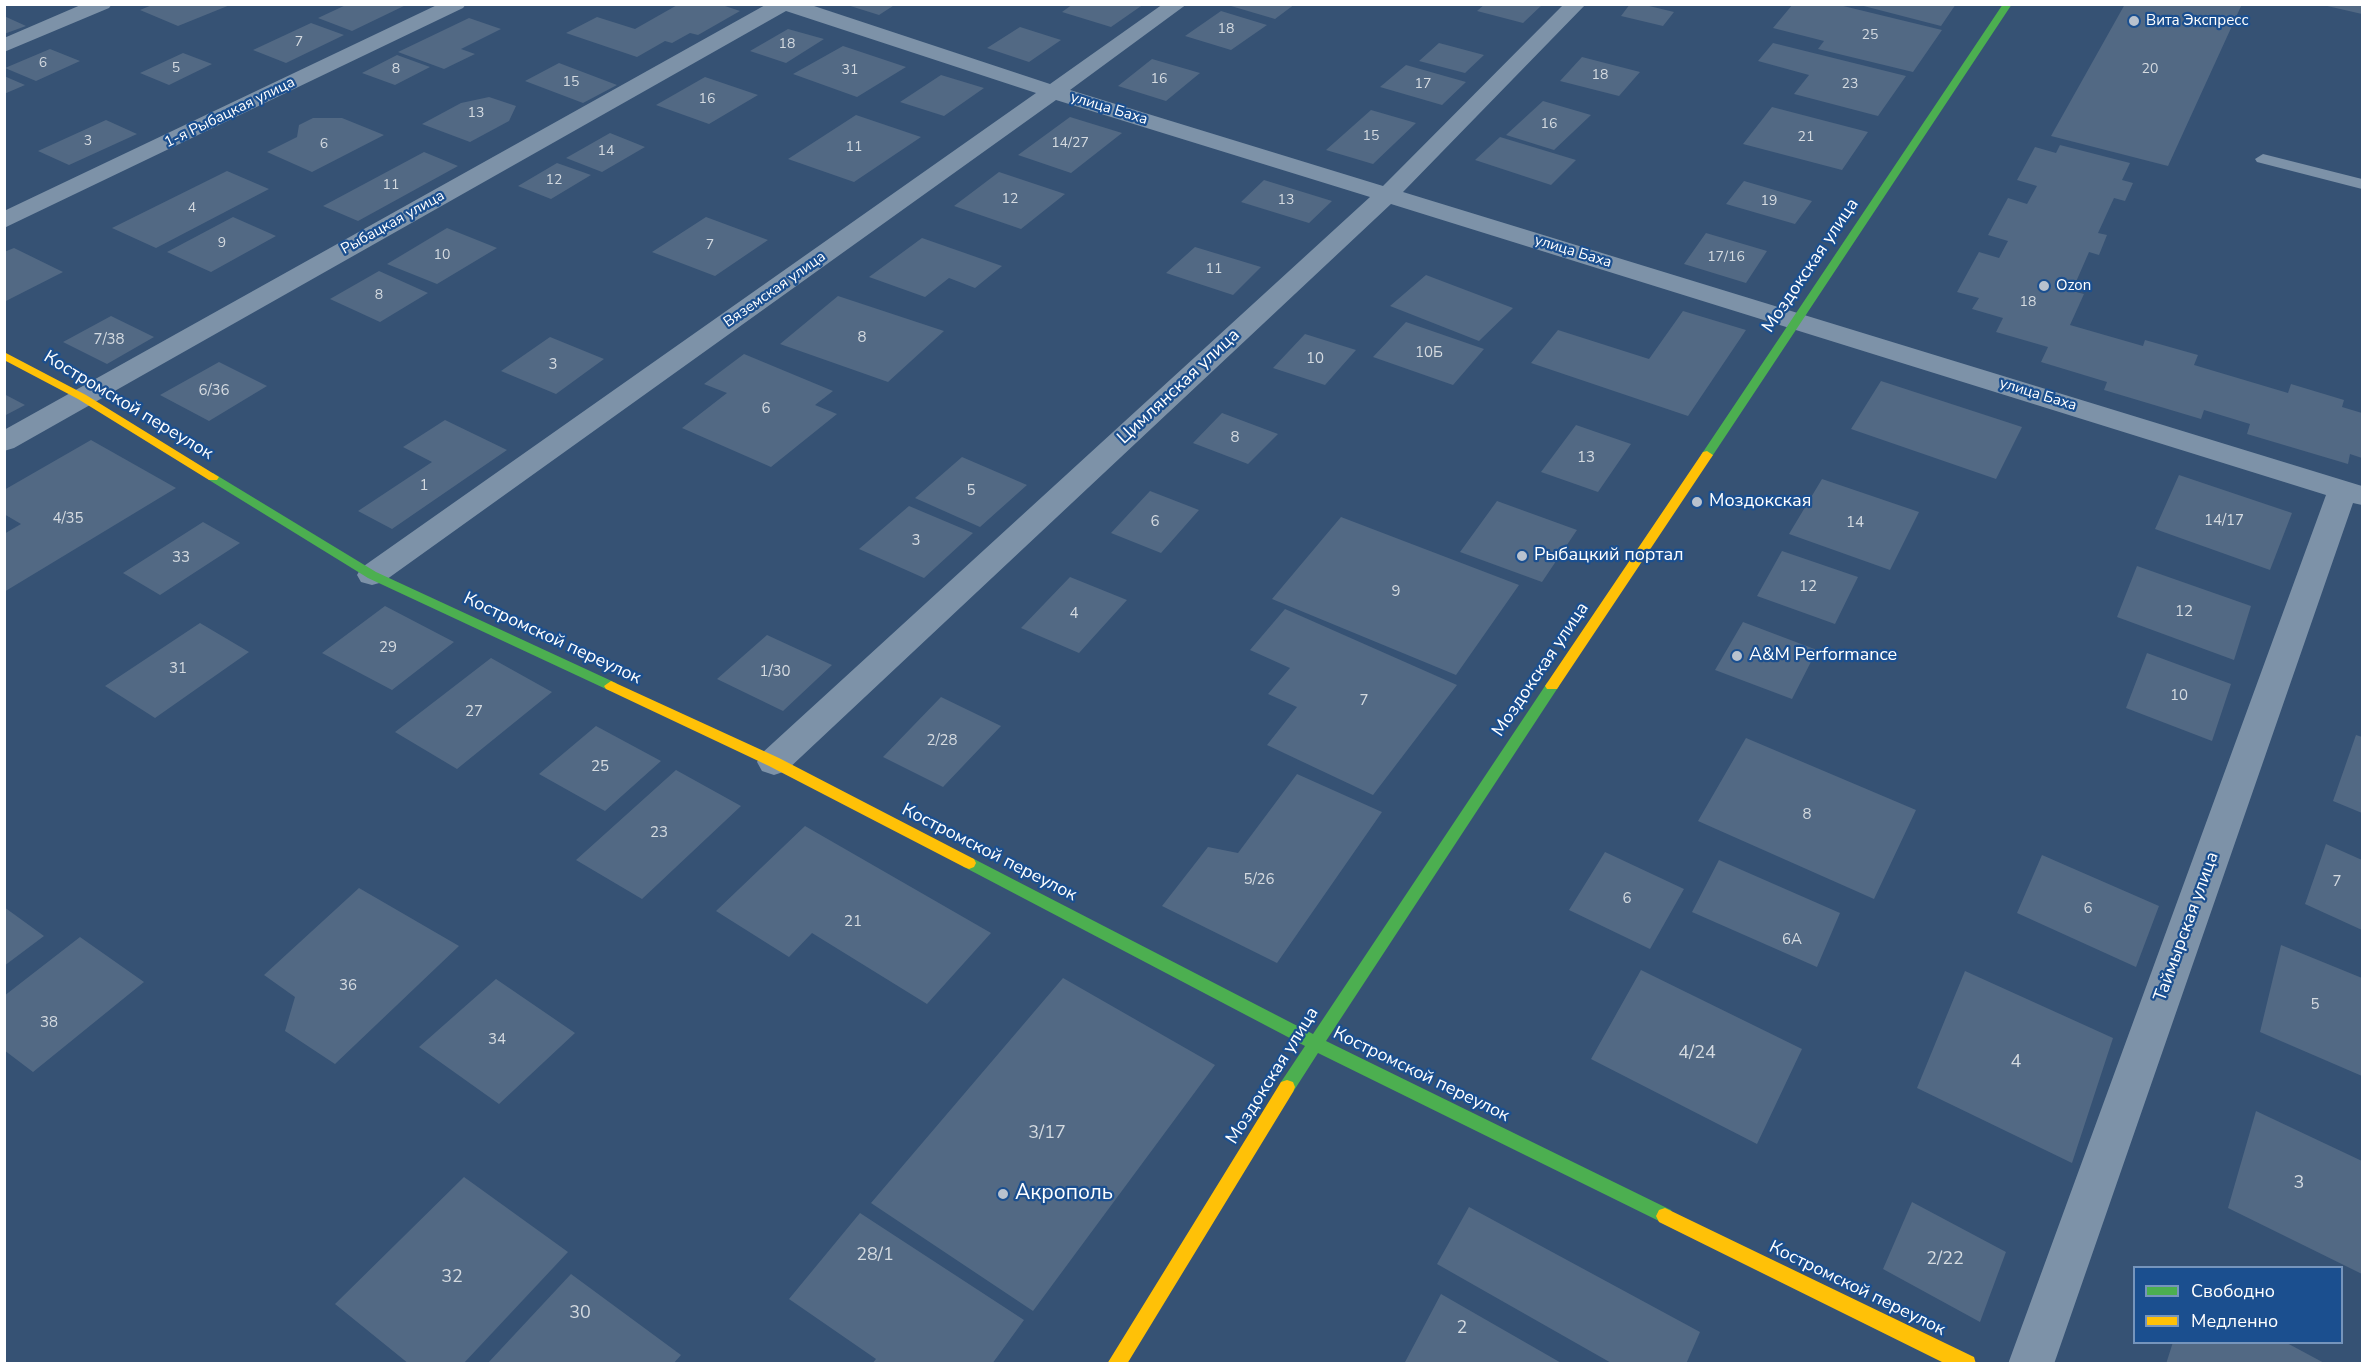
<!DOCTYPE html>
<html>
<head>
<meta charset="utf-8">
<style>
  body { margin:0 }
  #map { position:relative; width:2367px; height:1368px; overflow:hidden; background:#365274; font-family:"Nunito Sans",sans-serif }
  canvas { display:block }
  .frame { position:absolute; inset:0; border:6px solid #fff; pointer-events:none }
  .legend { position:absolute; left:2133px; top:1266px; width:210px; height:78px; box-sizing:border-box; background:#1b4f8f; border:2px solid #7695bc; margin:0; padding:8px 10px; list-style:none; font-size:18px; color:#fff }
  .legend li { display:flex; align-items:center; gap:12px; height:30px }
  .legend b { width:30px; border:2px solid #7695bc }
</style>
</head>
<body>
<div id="map">
<canvas width="2367" height="1368"></canvas>
<div class="frame"></div>
<ul class="legend">
<li><b style="height:8px;background:#4caf50"></b>Свободно</li>
<li><b style="height:8px;background:#ffc107"></b>Медленно</li>
</ul>
</div>
<script>
const c = document.querySelector('canvas').getContext('2d');
c.lineJoin = 'round';
function paint(path, color) { c.fillStyle = color; c.fill(path, 'evenodd'); }
const toPath = rows => new Path2D(rows.map(r => 'M' + r).join(''));
function stroke(path, color, width, dash) { c.strokeStyle = color; c.lineWidth = width; c.lineCap = dash ? 'butt' : 'round'; c.setLineDash(dash || []); c.stroke(path); }
function label(font, color, halo, rows, align = 'center') {
  c.font = font + ' "Nunito Sans",sans-serif'; c.lineWidth = 4.5; c.setLineDash([]); c.textBaseline = 'middle'; c.strokeStyle = halo; c.fillStyle = color; for (const [text, x, y, turn = 0] of rows) {
    c.save(); c.translate(x, y); c.rotate((+turn || 0) * Math.PI / 180); c.textAlign = isNaN(turn) ? turn : align; if (halo) c.strokeText(text, 0, 0); c.fillText(text, 0, 0); c.restore();
  }
}
paint(toPath([
  [348,4,408,4,352,31,318,18],
  [679,4,719,4,740,11,698,35,690,33,672,43,665,41,637,57,566,33,597,17,635,29],
  [844,4,896,4,879,15],
  [1073,4,1144,4,1111,27,1062,12],
  [1233,4,1295,4,1275,19,1231,6],
  [1485,4,1543,4,1523,23,1477,11],
  [1630,4,1641,4,1674,12,1663,26,1621,16],
  [1793,4,1835,4,1942,30,1913,72,1818,49,1824,41,1773,28],
  [1856,4,1956,4,1941,26],
  [2125,4,2242,4,2168,166,2051,136],
  [2323,4,2362,4,2362,14,2323,5],
  [152,5,230,5,178,26,140,10],
  [1221,11,1267,25,1231,50,1185,36],
  [4,16,26,26,4,34],
  [469,18,501,29,461,49,475,54,444,69,398,52],
  [311,23,344,35,286,63,253,50],
  [1020,27,1061,40,1029,62,987,48],
  [788,29,824,39,786,63,750,51],
  [1439,43,1484,55,1465,73,1419,61],
  [1773,43,1906,76,1878,116,1794,94,1809,75,1758,61],
  [843,46,906,67,857,97,793,74],
  [50,49,80,61,36,81,5,68],
  [183,53,212,64,169,85,140,73],
  [397,55,430,67,395,85,362,73],
  [1582,57,1640,72,1619,96,1560,81],
  [1152,59,1200,73,1166,101,1118,86],
  [559,63,617,85,583,103,525,81],
  [1406,65,1466,82,1442,105,1380,87],
  [941,75,984,88,944,116,900,102],
  [4,76,25,85,4,94],
  [705,77,758,95,709,124,656,105],
  [489,97,516,106,509,121,470,142,422,124,461,103],
  [1543,101,1591,115,1554,150,1506,135],
  [1772,107,1868,132,1842,170,1743,144],
  [1371,110,1416,123,1373,164,1326,150],
  [856,115,921,137,854,182,788,159],
  [1070,117,1122,133,1071,173,1018,155],
  [313,118,342,118,384,135,312,172,267,152,297,137,299,125],
  [106,120,137,134,69,165,38,151],
  [610,133,645,147,602,172,566,158],
  [1500,137,1576,160,1551,185,1475,160],
  [2060,145,2130,163,2122,180,2133,183,2125,201,2114,198,2098,233,2107,235,2099,255,2089,252,2072,291,2084,294,2070,325,2143,346,2145,340,2198,355,2194,365,2288,393,2291,384,2344,400,2342,407,2362,413,2362,458,2350,454,2348,464,2247,434,2250,424,2204,410,2201,419,2104,390,2107,382,2041,362,2048,347,1996,332,2003,318,1972,309,1979,298,1957,292,1979,252,1999,258,2008,241,1988,235,2008,198,2027,204,2037,186,2017,180,2035,147,2056,153],
  [424,152,458,166,358,221,323,206],
  [557,163,591,175,551,199,518,186],
  [227,171,269,189,156,248,112,228],
  [999,172,1065,194,1021,229,954,206],
  [1264,180,1332,201,1309,223,1241,202],
  [1744,181,1812,201,1795,224,1726,204],
  [233,217,276,236,211,272,167,252],
  [706,217,768,240,715,276,652,252],
  [447,228,497,248,437,284,387,264],
  [1706,233,1767,251,1746,283,1684,264],
  [922,238,1002,266,975,288,949,278,925,297,869,277],
  [1195,247,1261,267,1233,295,1166,273],
  [14,248,63,272,4,302,4,252],
  [379,271,428,293,380,322,330,299],
  [1426,275,1513,308,1479,341,1390,306],
  [838,296,944,331,888,382,780,344],
  [1683,311,1746,330,1688,416,1531,363,1558,330,1649,359],
  [111,316,154,337,107,364,63,342],
  [1406,322,1484,349,1453,385,1373,357],
  [1305,334,1356,350,1325,385,1273,368],
  [550,337,604,359,556,394,501,371],
  [744,354,833,391,815,405,837,414,771,467,682,428,727,393,704,384],
  [219,362,267,386,209,421,160,395],
  [1881,381,2022,427,1996,479,1851,429],
  [4,394,25,405,4,416],
  [1222,413,1278,434,1248,464,1193,443],
  [445,420,507,450,392,529,358,511,432,462,403,447],
  [1576,425,1631,444,1598,492,1541,472],
  [91,440,176,488,4,592,4,534,21,524,4,514,4,490],
  [962,457,1027,485,980,527,915,498],
  [2179,475,2292,513,2270,570,2155,529],
  [1822,479,1919,512,1890,570,1789,534],
  [1150,491,1199,510,1161,553,1111,533],
  [1497,501,1577,530,1542,582,1460,552],
  [909,506,973,533,924,578,859,549],
  [1341,517,1519,585,1456,675,1272,599],
  [203,522,240,543,160,595,123,573],
  [1782,551,1858,577,1835,624,1757,596],
  [2137,566,2251,606,2234,660,2117,617],
  [1070,577,1127,600,1079,653,1021,628],
  [385,606,454,642,392,690,322,653],
  [1285,609,1457,685,1373,795,1267,745,1297,707,1268,694,1290,668,1250,650],
  [1743,622,1817,650,1792,699,1715,670],
  [200,623,249,652,155,718,105,686],
  [767,635,832,665,783,711,717,679],
  [2147,653,2231,684,2212,741,2126,708],
  [491,658,552,692,457,769,395,732],
  [941,697,1001,726,943,787,883,757],
  [596,726,661,761,605,811,539,774],
  [2356,735,2362,737,2362,813,2333,801],
  [1746,738,1916,810,1874,899,1698,821],
  [676,770,741,806,642,899,576,860],
  [1297,774,1382,812,1277,963,1162,906,1208,847,1238,853],
  [805,826,991,933,927,1004,812,933,789,957,716,911],
  [2326,844,2362,860,2362,930,2305,904],
  [1605,852,1684,889,1650,949,1569,910],
  [2042,855,2159,906,2136,967,2017,913],
  [1719,860,1840,913,1817,967,1692,912],
  [359,888,459,946,335,1064,285,1031,295,997,264,975],
  [4,907,44,936,4,966],
  [80,937,144,982,33,1072,4,1050,4,996],
  [2281,945,2362,978,2362,1076,2260,1032],
  [1641,970,1802,1049,1757,1144,1591,1059],
  [1965,971,2113,1038,2072,1163,1917,1088],
  [1063,978,1215,1065,1033,1311,871,1203],
  [496,979,575,1033,499,1104,419,1047],
  [2256,1111,2362,1161,2362,1274,2228,1208],
  [464,1177,568,1252,463,1364,409,1364,335,1304],
  [1912,1202,2006,1252,1980,1322,1883,1269],
  [1469,1207,1700,1332,1686,1364,1613,1364,1437,1264],
  [860,1213,1024,1320,992,1364,872,1364,876,1359,789,1299],
  [571,1274,681,1355,673,1364,487,1364],
  [1441,1294,1563,1364,1404,1364],
  [2173,1342,2285,1342,2326,1364,2166,1364]
]), '#526984');
paint(toPath([
  [2263,154,2362,179,2362,189,2257,162,2255,159,2263,154]
]), '#7d92a8');
paint(toPath([
  [83,4,112,4,109,8,4,52,4,38,83,4],
  [439,4,466,4,463,8,4,228,4,211,439,4],
  [767,4,808,4,1050,84,1163,4,1187,4,1070,90,1383,186,1564,4,1586,4,1403,192,2362,486,2362,505,2353,503,2054,1364,2008,1364,2326,495,1391,204,786,771,774,775,762,771,757,762,762,753,1370,197,1056,100,383,582,372,585,361,582,357,575,361,568,1036,93,786,11,14,448,4,451,4,430,767,4]
]), '#7d92a8');
paint(toPath([
  [2003,4,2012,4,1711,458,1703,458,1701,455,1703,452,2003,4],
  [213,473,376,572,616,683,618,686,611,691,606,689,368,578,209,480,207,477,213,473],
  [1552,681,1557,683,1559,686,1557,689,1326,1041,1671,1210,1674,1216,1671,1222,1665,1224,1318,1053,1293,1092,1287,1094,1281,1092,1279,1087,1281,1082,1305,1046,964,867,962,863,964,859,969,857,974,859,1313,1034,1547,683,1552,681]
]), '#4caf50');
paint(toPath([
  [4,352,86,395,219,477,217,480,209,480,78,399,4,360,4,352],
  [1707,451,1713,455,1557,689,1547,689,1545,686,1547,683,1703,452,1707,451],
  [611,681,779,758,974,859,976,863,974,867,969,869,964,867,769,766,606,689,604,686,611,681],
  [1287,1080,1293,1082,1295,1087,1293,1092,1127,1364,1107,1364,1281,1082,1287,1080],
  [1665,1208,1974,1357,1976,1364,1946,1364,1659,1222,1656,1216,1659,1210,1665,1208]
]), '#ffc107');
for (const [x, y, r, color] of [
  [2134,21,6,"#b9c2ce"],
  [2044,286,6,"#b9c2ce"],
  [1697,502,6,"#b9c2ce"],
  [1522,556,6,"#b9c2ce"],
  [1737,656,6,"#b9c2ce"],
  [1003,1194,6,"#b9c2ce"]
]) { const dot = new Path2D(); dot.arc(x, y, r, 0, 2 * Math.PI); c.fillStyle = color; c.fill(dot); stroke(dot, '#1b4f8f', 2); }
label('14px', '#d4dae0', null, [
  ["18",1226,30],
  ["25",1870,36],
  ["7",299,43],
  ["18",787,45],
  ["6",43,64],
  ["5",176,69],
  ["8",396,70],
  ["20",2150,70],
  ["31",850,71],
  ["18",1600,76],
  ["16",1159,80],
  ["15",571,83],
  ["17",1423,85],
  ["23",1850,85],
  ["16",707,100],
  ["13",476,114],
  ["16",1549,125],
  ["15",1371,137],
  ["21",1806,138],
  ["3",88,142],
  ["14/27",1070,144],
  ["6",324,145],
  ["11",854,148],
  ["14",606,152],
  ["12",554,181],
  ["11",391,186],
  ["12",1010,200],
  ["13",1286,201],
  ["19",1769,202],
  ["4",192,209],
  ["9",222,244],
  ["7",710,246],
  ["10",442,256],
  ["17/16",1726,258],
  ["11",1214,270],
  ["8",379,296],
  ["18",2028,303]
]);
label('15px', '#fff', '#1b4f8f', [
  ["Вита Экспресс",2146,21],
  ["Ozon",2056,286]
], 'left');
label('15px', '#fff', '#1b4f8f', [
  ["улица Баха",1109,109,17],
  ["1-я Рыбацкая улица",230,113,-26],
  ["Рыбацкая улица",393,223,-29],
  ["улица Баха",1573,252,17],
  ["Вяземская улица",775,290,-35],
  ["улица Баха",2038,395,17]
]);
label('15px', '#d4dae0', null, [
  ["8",862,338],
  ["7/38",109,340],
  ["10Б",1429,353],
  ["10",1315,359],
  ["3",553,365],
  ["6/36",214,391],
  ["6",766,409],
  ["8",1235,438],
  ["13",1586,458],
  ["1",424,486],
  ["5",971,491],
  ["4/35",68,519],
  ["14/17",2224,521],
  ["6",1155,522],
  ["14",1855,523],
  ["3",916,541],
  ["33",181,558],
  ["12",1808,587],
  ["9",1396,592],
  ["12",2184,612],
  ["4",1074,614],
  ["29",388,648],
  ["31",178,669],
  ["1/30",775,672],
  ["10",2179,696],
  ["7",1364,701],
  ["27",474,712],
  ["2/28",942,741],
  ["25",600,767],
  ["8",1807,815],
  ["23",659,833],
  ["5/26",1259,880],
  ["7",2337,882],
  ["6",1627,899],
  ["6",2088,909],
  ["21",853,922],
  ["6А",1792,940],
  ["36",348,986],
  ["5",2315,1005],
  ["38",49,1023],
  ["34",497,1040]
]);
label('18px', '#fff', '#1b4f8f', [
  ["Моздокская улица",1811,266,-56],
  ["Цимлянская улица",1179,387,-43],
  ["Костромской переулок",128,406,31],
  ["Костромской переулок",552,639,25],
  ["Моздокская улица",1541,670,-56],
  ["Костромской переулок",989,853,27],
  ["Таймырская улица",2187,927,-70],
  ["Костромской переулок",1421,1075,26],
  ["Моздокская улица",1273,1076,-58],
  ["Костромской переулок",1857,1289,26]
]);
label('18px', '#fff', '#1b4f8f', [
  ["Моздокская",1709,502],
  ["Рыбацкий портал",1534,556],
  ["A&M Performance",1749,656]
], 'left');
label('18px', '#d4dae0', null, [
  ["4/24",1697,1054],
  ["4",2016,1063],
  ["3/17",1047,1134],
  ["3",2299,1184],
  ["28/1",875,1256],
  ["2/22",1945,1260],
  ["32",452,1278],
  ["30",580,1314],
  ["2",1462,1329]
]);
label('21px', '#fff', '#1b4f8f', [
  ["Акрополь",1015,1194]
], 'left');
</script>
</body>
</html>
